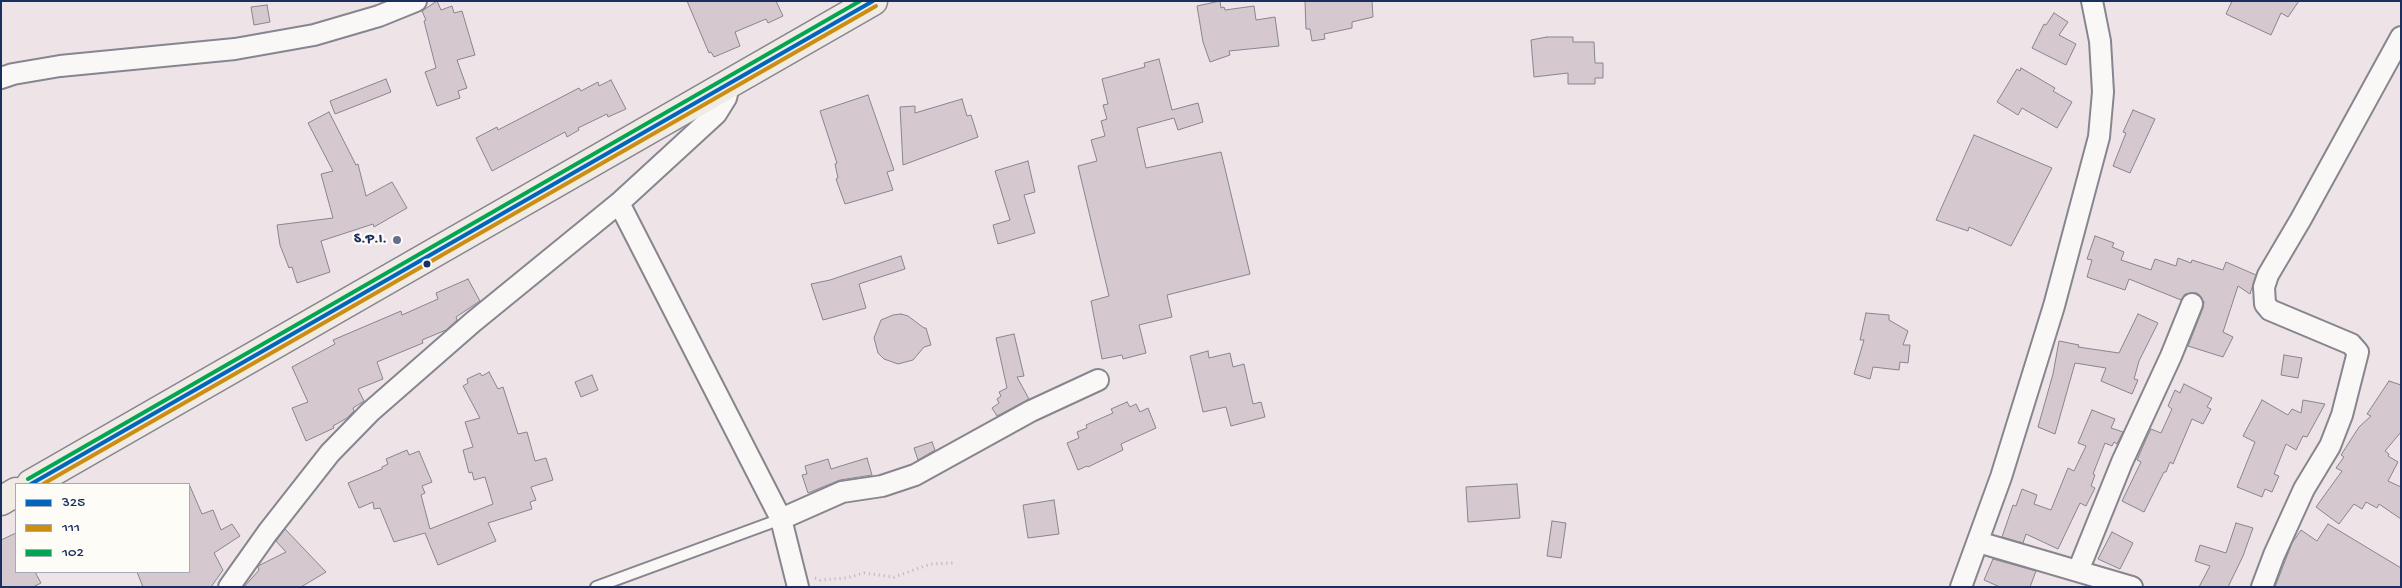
<!DOCTYPE html>
<html>
<head>
<meta charset="utf-8">
<style>
  body { margin:0 }
  #map { position:relative; width:2402px; height:588px; overflow:hidden; background:#eee4e7; font-family:"Gochi Hand",sans-serif }
  canvas { display:block }
  .frame { position:absolute; inset:0; border:2px solid #1b2f5e; pointer-events:none }
  .legend { position:absolute; left:15px; top:483px; width:175px; height:90px; box-sizing:border-box; background:#fdfcf7; border:1px solid #a3aaba; margin:0; padding:6px 9px; list-style:none; font-size:15px; color:#1b2f5e }
  .legend li { display:flex; align-items:center; gap:10px; height:25px }
  .legend b { width:25px; border:1px solid #a3aaba }
</style>
</head>
<body>
<div id="map">
<canvas width="2402" height="588"></canvas>
<div class="frame"></div>
<ul class="legend">
<li><b style="height:6px;background:#0065bd"></b>325</li>
<li><b style="height:6px;background:#cb8e13"></b>111</li>
<li><b style="height:6px;background:#00a651"></b>102</li>
</ul>
</div>
<script>
const c = document.querySelector('canvas').getContext('2d');
c.lineJoin = 'round';
function paint(path, color) { c.fillStyle = color; c.fill(path, 'evenodd'); }
const toPath = rows => new Path2D(rows.map(r => 'M' + r).join(''));
function stroke(path, color, width, dash) { c.strokeStyle = color; c.lineWidth = width; c.lineCap = dash ? 'butt' : 'round'; c.setLineDash(dash || []); c.stroke(path); }
function label(font, color, halo, rows, align = 'center') {
  c.font = font + ' "Gochi Hand",sans-serif'; c.lineWidth = 4.5; c.setLineDash([]); c.textBaseline = 'middle'; c.strokeStyle = halo; c.fillStyle = color; for (const [text, x, y, turn = 0] of rows) {
    c.save(); c.translate(x, y); c.rotate((+turn || 0) * Math.PI / 180); c.textAlign = isNaN(turn) ? turn : align; if (halo) c.strokeText(text, 0, 0); c.fillText(text, 0, 0); c.restore();
  }
}
const building = toPath([
  [437,1,441,10,452,6,454,13,462,11,475,55,457,60,467,88,458,91,460,98,437,106,425,72,436,68,424,21,426,20,422,11,437,1],
  [687,1,776,1,783,16,768,23,766,19,735,32,740,46,714,57,711,52,709,53,687,1],
  [1220,1,1221,8,1224,7,1225,10,1254,6,1256,20,1275,17,1279,46,1229,51,1230,55,1210,62,1203,42,1197,6,1220,1],
  [1305,1,1372,1,1373,17,1352,22,1352,28,1324,34,1325,39,1312,41,1310,29,1306,29,1305,1],
  [2232,1,2299,1,2288,17,2281,13,2271,35,2226,14,2232,1],
  [267,5,270,22,254,25,251,7,267,5],
  [2054,13,2068,22,2059,35,2076,44,2066,65,2032,48,2044,24,2046,25,2054,13],
  [1547,37,1573,37,1573,42,1594,42,1595,63,1603,63,1603,78,1595,78,1595,84,1568,84,1568,73,1534,77,1531,40,1547,37],
  [1159,59,1172,110,1198,103,1203,122,1178,130,1174,118,1137,128,1146,168,1221,152,1250,274,1167,295,1172,317,1139,325,1146,353,1123,359,1122,355,1102,359,1091,301,1109,296,1078,166,1097,161,1091,140,1105,136,1101,121,1107,119,1103,105,1108,104,1102,79,1145,67,1144,63,1159,59],
  [2021,68,2055,88,2053,91,2072,102,2057,128,2022,108,2018,115,1997,102,2017,69,2020,71,2021,68],
  [386,79,391,92,335,114,330,101,386,79],
  [611,80,626,109,608,117,607,114,578,128,579,130,567,137,565,132,492,171,476,138,497,127,498,130,579,88,581,91,598,82,599,86,611,80],
  [868,95,894,170,887,172,893,190,845,204,836,179,838,178,835,164,837,163,820,111,868,95],
  [962,99,967,116,971,115,978,137,903,165,900,107,915,106,915,113,962,99],
  [2133,110,2155,119,2130,173,2113,166,2126,133,2123,132,2133,110],
  [329,112,356,165,358,164,366,196,392,182,407,208,374,227,373,224,321,241,330,272,297,283,292,267,289,268,280,245,277,225,333,218,321,174,333,171,308,123,329,112],
  [1974,135,2052,168,2011,246,1969,227,1968,231,1936,220,1974,135],
  [1028,161,1035,192,1024,195,1035,233,998,244,993,225,1010,220,995,171,1028,161],
  [2095,236,2114,243,2112,247,2124,252,2121,260,2151,270,2155,259,2176,266,2178,258,2191,263,2192,260,2223,270,2226,262,2256,275,2250,294,2238,286,2223,332,2233,337,2223,357,2188,346,2203,308,2204,302,2197,293,2185,294,2181,300,2129,279,2125,290,2087,277,2092,260,2087,259,2095,236],
  [901,256,905,269,859,284,866,308,823,320,811,284,830,280,901,256],
  [468,279,480,301,456,317,457,320,446,330,422,340,423,343,377,362,383,379,358,389,364,401,353,408,354,411,347,418,333,426,334,428,306,441,292,408,308,402,292,367,335,344,333,340,401,311,402,315,438,299,436,293,468,279],
  [1866,313,1889,315,1889,320,1908,331,1903,345,1910,345,1908,363,1900,362,1899,370,1873,367,1870,379,1854,374,1864,340,1860,340,1866,313],
  [901,314,908,316,924,328,926,328,931,345,924,347,913,360,898,364,884,359,878,353,874,338,881,320,893,315,901,314],
  [2138,314,2158,323,2139,361,2134,379,2138,380,2132,394,2101,381,2106,368,2075,363,2055,434,2038,427,2053,374,2059,341,2079,345,2078,347,2119,353,2138,314],
  [1014,334,1024,376,1017,377,1029,399,997,416,992,408,999,403,997,399,1001,396,999,392,1007,388,996,338,1014,334],
  [1208,351,1209,358,1230,353,1233,367,1244,364,1253,404,1261,402,1265,417,1231,426,1226,407,1203,412,1190,356,1208,351],
  [2284,355,2302,358,2298,378,2281,375,2284,355],
  [489,372,498,389,503,387,518,434,527,432,535,461,546,458,553,480,531,487,536,500,530,502,532,509,488,523,496,541,438,565,425,533,394,542,380,508,374,509,373,502,359,508,348,483,382,469,382,467,388,464,386,459,407,450,409,455,419,451,432,482,422,486,425,493,421,495,430,529,493,504,485,477,474,480,472,472,469,473,463,450,473,447,465,422,480,418,463,386,468,383,467,379,480,373,482,376,489,372],
  [592,375,598,390,581,397,575,382,592,375],
  [2389,381,2401,385,2401,432,2385,451,2389,454,2388,456,2398,462,2388,481,2401,487,2401,519,2379,504,2377,508,2366,502,2362,509,2354,504,2339,524,2316,507,2342,471,2336,468,2344,457,2341,455,2359,427,2371,416,2367,414,2389,381],
  [2184,384,2212,398,2207,407,2211,409,2203,424,2192,419,2173,464,2170,462,2166,472,2164,472,2144,512,2122,501,2141,462,2137,460,2147,437,2151,429,2161,433,2172,409,2168,406,2175,390,2180,393,2184,384],
  [2262,400,2288,415,2292,409,2301,413,2303,400,2325,404,2307,437,2303,436,2296,450,2286,444,2274,474,2279,476,2272,492,2265,489,2262,497,2237,487,2255,442,2243,436,2262,400],
  [1127,402,1130,407,1136,404,1140,412,1148,408,1156,428,1121,444,1123,450,1088,467,1087,466,1078,470,1067,443,1079,438,1077,432,1087,428,1086,425,1113,413,1111,409,1127,402],
  [2092,410,2115,419,2111,428,2123,432,2117,444,2114,442,2112,446,2105,443,2093,474,2095,475,2091,486,2095,488,2086,506,2080,503,2058,549,2026,534,2023,543,2002,537,2013,505,2016,506,2022,489,2037,495,2034,504,2051,510,2068,468,2074,471,2086,446,2078,443,2092,410],
  [932,442,935,450,918,460,914,448,932,442],
  [867,458,872,475,840,480,808,493,802,475,807,474,805,466,828,459,831,469,867,458],
  [189,484,202,514,213,510,221,530,232,524,240,536,214,553,223,570,211,587,143,587,137,572,189,572,189,484],
  [1517,484,1520,518,1468,522,1466,487,1517,484],
  [1054,500,1059,534,1028,538,1023,505,1054,500],
  [1552,521,1566,523,1561,558,1547,556,1552,521],
  [2236,523,2253,528,2243,556,2228,587,2199,587,2210,566,2195,561,2200,545,2226,553,2236,523],
  [2328,524,2401,568,2401,587,2275,587,2292,543,2301,530,2317,541,2328,524],
  [285,529,326,572,301,587,244,587,259,570,258,566,286,552,276,541,285,529],
  [2112,532,2133,543,2120,569,2098,559,2112,532],
  [16,533,16,572,35,572,41,583,33,587,1,587,1,540,16,533],
  [1993,559,2036,571,2030,587,2000,587,1984,580,1993,559]
]);
paint(building, '#d6c8cf');
stroke(building, '#868590', 1);
const lane = toPath([
  [596,587,781,519]
]);
const street = toPath([
  [1,78,13,74,60,66,235,49,314,35,379,16,416,1],
  [619,203,781,519,798,587],
  [781,519,842,492,882,486,915,475,1031,411,1098,380],
  [1978,542,2132,587],
  [2078,571,2122,462,2171,356,2192,304],
  [229,587,268,532,330,453,370,412,473,322,619,203,716,114,726,98,730,83],
  [1961,587,2001,477,2054,306,2099,137,2103,92,2100,41,2092,1],
  [2262,587,2274,555,2304,489,2330,446,2342,415,2358,352,2351,344,2270,310,2265,304,2264,287,2268,275,2301,219,2401,37]
]);
const highway = toPath([
  [31,484,873,1],
  [1,501,16,492]
]);
stroke(lane, '#868590', 14);
stroke(street, '#868590', 24);
stroke(highway, '#868590', 31);
stroke(toPath([
  [815,578,820,580,846,578,864,573,894,577,931,564,953,563]
]), '#b4b5bb', 3, [1, 4]);
stroke(lane, '#f9f8f6', 10);
stroke(street, '#f9f8f6', 20);
stroke(highway, '#f0ebe4', 28);
stroke(toPath([
  [31,484,873,1]
]), '#0065bd', 4);
stroke(toPath([
  [43,484,876,6]
]), '#cb8e13', 4);
stroke(toPath([
  [28,479,860,1]
]), '#00a651', 4);
for (const [x, y, r, color] of [
  [397,240,5,"#656e8e"],
  [427,264,4.5,"#1b2f5e"]
]) { const dot = new Path2D(); dot.arc(x, y, r, 0, 2 * Math.PI); c.fillStyle = color; c.fill(dot); stroke(dot, '#fdfcf7', 2); }
label('bold 15px', '#1b2f5e', '#fdfcf7', [
  ["S.P.I.",387,240]
], 'right');
</script>
</body>
</html>
